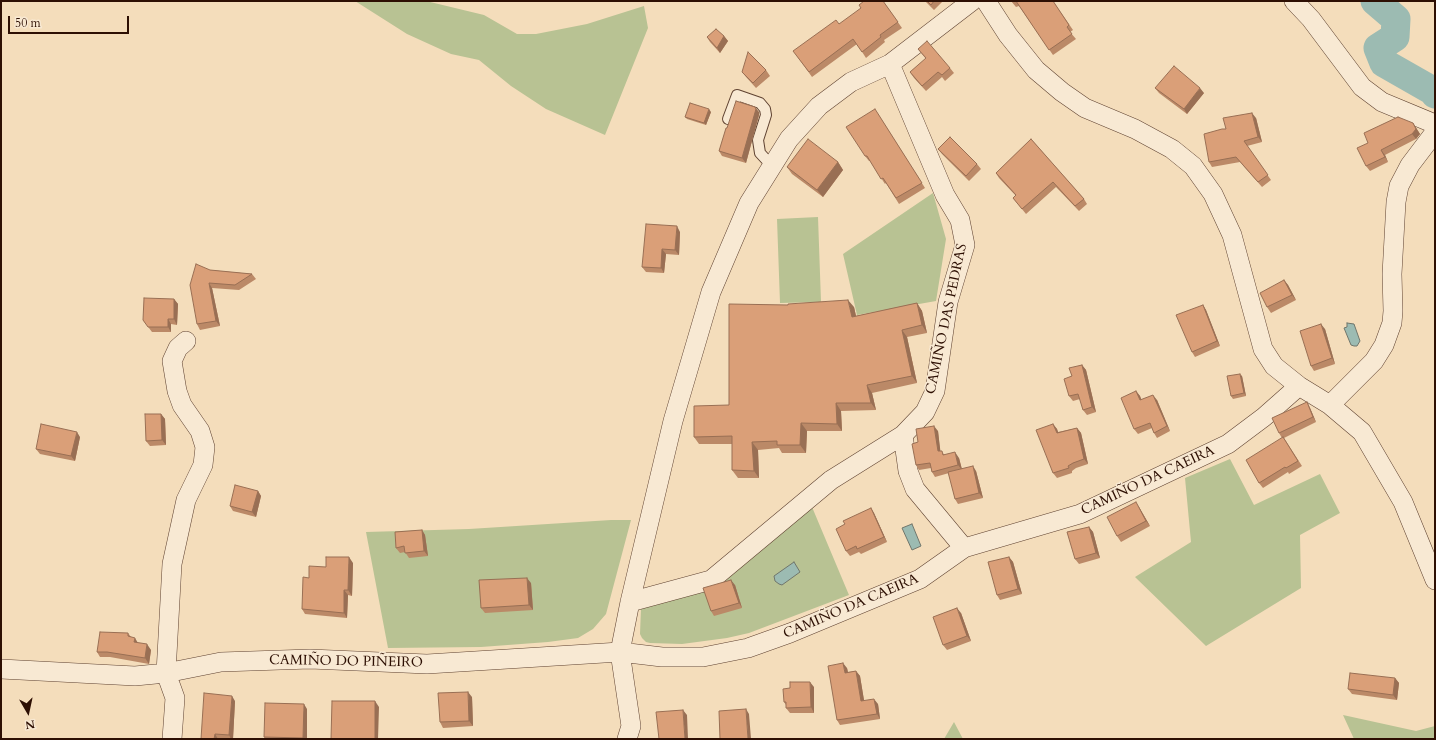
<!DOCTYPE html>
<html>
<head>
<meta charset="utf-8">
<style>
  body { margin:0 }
  #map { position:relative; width:1436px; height:740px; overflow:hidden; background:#f4ddbb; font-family:Cardo,serif }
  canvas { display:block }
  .frame { position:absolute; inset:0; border:2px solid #2d0f03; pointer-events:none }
  .north { position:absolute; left:8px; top:692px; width:40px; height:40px; -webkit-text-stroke:3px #f8e9d3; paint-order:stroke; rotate:171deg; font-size:11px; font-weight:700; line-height:16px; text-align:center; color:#2d0f03 }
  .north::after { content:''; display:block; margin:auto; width:14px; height:18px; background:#2d0f03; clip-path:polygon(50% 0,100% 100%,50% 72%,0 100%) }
  .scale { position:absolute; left:8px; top:16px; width:121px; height:18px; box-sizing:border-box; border:2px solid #2d0f03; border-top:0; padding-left:5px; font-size:12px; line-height:14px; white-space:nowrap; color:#2d0f03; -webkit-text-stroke:3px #f8e9d3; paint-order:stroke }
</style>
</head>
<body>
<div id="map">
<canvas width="1436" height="740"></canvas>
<div class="frame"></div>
<div class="north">N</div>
<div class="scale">50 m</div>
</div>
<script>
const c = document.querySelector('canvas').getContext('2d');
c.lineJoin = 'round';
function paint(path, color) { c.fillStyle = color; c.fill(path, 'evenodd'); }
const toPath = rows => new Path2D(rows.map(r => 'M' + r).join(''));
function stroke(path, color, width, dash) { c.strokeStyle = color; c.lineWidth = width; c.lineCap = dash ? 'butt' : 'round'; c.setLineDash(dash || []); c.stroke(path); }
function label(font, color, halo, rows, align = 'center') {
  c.font = font + ' Cardo,serif'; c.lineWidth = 3; c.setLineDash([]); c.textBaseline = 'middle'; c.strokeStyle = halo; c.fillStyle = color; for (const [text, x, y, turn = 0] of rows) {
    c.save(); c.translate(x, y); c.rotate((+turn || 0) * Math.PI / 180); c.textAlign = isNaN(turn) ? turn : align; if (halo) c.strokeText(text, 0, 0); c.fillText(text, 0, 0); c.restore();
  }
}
paint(toPath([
  [355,1,426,1,484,15,517,34,536,34,587,24,644,6,648,28,605,135,546,109,511,86,479,60,451,54,407,34],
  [933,193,946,239,936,301,857,315,843,254],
  [818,217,821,302,780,303,777,219],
  [1230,459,1254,505,1320,474,1340,513,1300,535,1301,588,1206,646,1135,577,1191,542,1185,478],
  [812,507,849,595,749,633,727,638,682,644,650,643,646,642,642,638,640,634,641,608,713,585],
  [611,520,631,520,606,614,593,629,578,638,548,642,481,647,388,648,366,532,469,529],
  [1343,715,1416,731,1435,726,1435,739,1354,739],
  [954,722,963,739,944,739]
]), '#b8c293');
const water = toPath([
  [1347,323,1354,324,1360,341,1357,346,1354,346,1351,345,1344,328,1347,327,1347,323],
  [912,524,921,546,912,550,902,528,912,524],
  [794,562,800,572,782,585,779,584,775,581,774,576,794,562]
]);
paint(water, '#9cbbb2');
stroke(water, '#70766c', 1);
stroke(toPath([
  [1375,1,1396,19,1395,37,1378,48,1384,63,1433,91,1435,94]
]), '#9cbbb2', 29);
const service = toPath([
  [728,119,737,95,760,103,765,109,766,115,758,140,760,153,772,166]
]);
const minor = toPath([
  [986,1,1008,35,1036,70,1062,92,1085,108,1135,129,1172,149,1193,166,1213,194,1232,235,1263,349,1274,366,1299,386,1330,405,1362,432,1403,502,1435,580],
  [1294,1,1311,19,1362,87,1382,102,1435,124],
  [1330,405,1374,361,1384,345,1392,323,1393,311,1392,274,1396,202,1399,186,1410,165,1435,132],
  [903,435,908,471,915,489,964,548],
  [630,602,711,580,831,480,903,435,925,412,935,391,948,302,965,245,960,220,945,195,890,64],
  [1,669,135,676,166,673,221,662,310,659,427,664,620,652,662,657,703,657,748,648,790,633,920,579,964,548,1080,514,1228,444,1264,417,1299,386],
  [172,739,175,698,166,673,172,564,186,500,203,465,205,447,200,431,182,405,177,391,172,361,178,348,186,341],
  [627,739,631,726,620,652,630,602,673,421,711,292,749,203,789,139,819,106,851,82,890,64,972,1]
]);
stroke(service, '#5f4231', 12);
stroke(minor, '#5f4231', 20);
stroke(service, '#f8e9d3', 10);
stroke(minor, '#f8e9d3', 19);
paint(toPath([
  [883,1,902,28,884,40,885,42,866,58,857,44,812,77,797,56,839,24],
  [925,1,943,1,934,10],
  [1011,1,1053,1,1073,30,1070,32,1076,39,1053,55,1019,6,1016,7],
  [724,36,728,41,720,53,710,42,707,37],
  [918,49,950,68,954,73,945,81,942,77,926,91,914,78,910,72,926,59],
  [766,70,770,76,756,88,746,77,742,72],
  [1155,88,1204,93,1187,114,1159,93],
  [711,112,706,125,687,119,685,117],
  [759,112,759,115,746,163,722,156,719,151,727,128],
  [878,114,925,188,899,204,886,183,885,184,870,161,869,161,865,156],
  [1256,118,1262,142,1247,146,1271,180,1262,187,1240,162,1212,167,1209,162,1226,129],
  [1413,123,1420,134,1416,139,1385,155,1388,162,1370,171,1366,166,1368,143],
  [1031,139,1084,199,1087,204,1079,211,1056,187,1026,214,1013,198,1016,196,999,178,996,173],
  [938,149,977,164,981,169,969,181,942,154],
  [838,162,843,170,823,197,792,174,787,167],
  [680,232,679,255,666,254,664,273,646,272,642,267],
  [210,270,252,274,256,279,239,290,212,288,220,326,200,330,197,324],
  [1284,280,1288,285,1296,300,1271,313,1267,307],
  [174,299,178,304,177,325,171,324,171,332,152,332,143,320],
  [917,303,922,311,927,333,907,337,917,383,872,393,876,410,841,411,842,431,807,431,806,453,782,453,779,448,758,450,759,478,738,478,732,470,732,444,699,444,694,437,729,405,854,307,856,316],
  [1203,305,1206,310,1220,346,1195,357,1192,352],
  [1325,329,1335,364,1314,371,1311,366],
  [1082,365,1086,370,1096,412,1087,415,1083,410,1080,399,1073,401,1069,396,1072,376],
  [1242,376,1246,396,1233,399,1231,396],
  [1136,391,1140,396,1141,400,1157,400,1170,431,1157,438,1154,433,1152,428,1138,434,1134,429],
  [1307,402,1310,408,1316,422,1284,438,1302,466,1289,474,1288,472,1263,488,1259,483,1282,438,1279,433],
  [161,414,165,419,166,445,150,446,146,441],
  [1053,424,1057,429,1058,432,1077,428,1081,433,1088,464,1076,468,1072,471,1072,473,1057,478,1053,473],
  [938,431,940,451,945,455,959,458,962,469,976,471,983,498,958,504,955,499,949,473,935,477,932,472,931,468,919,470,916,465,918,442],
  [80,437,75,461,40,454,36,449],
  [258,491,261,496,256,517,233,511,230,506],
  [1139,507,1150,526,1121,542,1117,536],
  [871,508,874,513,887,542,861,554,859,552,850,556,846,551,845,524],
  [1089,527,1093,532,1100,558,1079,564,1075,559],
  [422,530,425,535,428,556,409,558,405,552,400,553,396,548],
  [1009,557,1013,562,1022,594,1000,600,997,595],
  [353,563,352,596,348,595,347,618,305,614,302,609,309,578,326,567],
  [531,583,533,610,485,613,481,608],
  [735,585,742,608,714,616,711,611],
  [961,613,971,641,947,650,943,645],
  [128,633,131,637,138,643,151,650,149,664,110,657,100,657,97,652],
  [847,668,848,672,856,671,860,676,864,701,878,704,880,719,840,725,837,720],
  [1395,678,1399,683,1397,700,1352,694,1348,689],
  [814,687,814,713,790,713,786,708,786,705,784,702],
  [472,697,473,726,443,728,440,722],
  [235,701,233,739,201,739],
  [307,709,307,739,265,739,264,737]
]), '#bb8967');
paint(toPath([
  [724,36,728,41,720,53,717,48],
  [1200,88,1204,93,1187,114,1184,109],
  [755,107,759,112,759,115,746,163,742,158],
  [709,109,711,112,706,125,704,123],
  [1252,113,1256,118,1262,142,1258,137],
  [1413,123,1420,134,1416,139,1412,134],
  [1381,150,1385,155,1388,162,1385,157],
  [838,162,843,170,823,197,817,190],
  [677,226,680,232,679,255,675,250],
  [662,249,666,254,664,273,661,268],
  [1284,280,1288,285,1296,300,1292,295],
  [209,283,212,288,220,326,216,321],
  [174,299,178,304,177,325,174,319],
  [848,300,854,307,858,325,852,317],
  [917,303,922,311,927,333,922,325],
  [1203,305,1206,310,1220,346,1217,341],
  [168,319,171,324,171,332,168,327],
  [1321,324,1325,329,1335,364,1332,358],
  [902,330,907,337,917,383,912,376],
  [1082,365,1086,370,1096,412,1092,407],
  [1240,374,1242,376,1246,396,1244,393],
  [867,385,872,393,876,410,871,403],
  [1136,391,1140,396,1144,406,1140,400],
  [1153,395,1157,400,1170,431,1167,426],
  [1307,402,1310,408,1316,422,1313,417],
  [836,403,841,411,842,431,837,424],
  [161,414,165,419,166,445,162,440],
  [801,423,807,431,806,453,800,445],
  [1053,424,1057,429,1060,438,1057,433],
  [934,426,938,431,941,456,938,451],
  [1077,428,1081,433,1088,464,1084,459],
  [77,432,80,437,75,461,71,456],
  [752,442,758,450,759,478,754,471],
  [955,452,959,458,962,470,958,465],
  [973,466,976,471,983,498,979,493],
  [258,491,261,496,256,517,252,512],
  [1136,502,1139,507,1150,526,1146,521],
  [871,508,874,513,887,542,884,537],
  [1089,527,1093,532,1100,558,1096,553],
  [422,530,425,535,428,556,424,551],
  [349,557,353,563,352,596,348,590],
  [1009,557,1013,562,1022,594,1018,589],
  [527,578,531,583,533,610,529,605],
  [731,580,735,585,742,608,739,603],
  [344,590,348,595,347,618,344,613],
  [957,608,961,613,971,641,967,636],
  [135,638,138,643,134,642],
  [147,644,151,650,149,664,145,658],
  [843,663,847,668,849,678,845,673],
  [856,671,860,676,865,706,861,701],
  [1395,678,1399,683,1397,700,1393,695],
  [810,682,814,687,814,713,811,707],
  [468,692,472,697,473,726,469,721],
  [232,696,235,701,233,739,231,739,229,735],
  [874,699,878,704,880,719,877,714],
  [375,701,379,707,378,739,375,739],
  [304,704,307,709,307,739,304,739,303,738],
  [746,709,749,714,751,739,748,739],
  [683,710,687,715,688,739,685,739],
  [215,734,218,739,214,739]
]), '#996f54');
const building = toPath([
  [864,1,883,1,898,22,880,35,881,37,862,52,853,39,809,72,793,51,836,20,839,24,861,8,859,5,864,1],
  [927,1,934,1,931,5,927,1],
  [1016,1,1053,1,1069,25,1067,27,1072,34,1049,50,1016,1],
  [716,29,724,36,717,48,707,37,716,29],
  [927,41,950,68,942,75,938,72,922,86,910,72,926,58,918,49,927,41],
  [748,52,766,70,753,83,742,72,748,52],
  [1174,66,1200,88,1184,109,1155,88,1174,66],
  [736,101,755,107,756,109,742,158,719,151,726,128,727,128,736,101],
  [690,103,709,109,704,123,685,117,690,103],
  [875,109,922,183,896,198,883,178,881,179,867,156,865,156,846,127,875,109],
  [1252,113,1258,137,1244,141,1268,175,1258,182,1236,157,1209,162,1204,134,1222,129,1226,129,1223,118,1252,113],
  [1398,117,1413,123,1416,129,1412,134,1381,150,1385,157,1366,166,1357,148,1368,143,1364,133,1398,117],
  [950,137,977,164,966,176,938,149,950,137],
  [808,139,838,162,817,190,787,167,808,139],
  [1031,139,1084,199,1075,206,1053,182,1022,209,1013,198,1016,195,996,173,1031,139],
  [646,224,677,226,675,250,662,249,661,268,642,267,646,224],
  [196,264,210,270,252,274,235,285,209,283,216,321,197,324,190,285,196,264],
  [1284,280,1292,295,1267,307,1260,293,1284,280],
  [144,298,174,299,174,319,168,319,168,327,148,327,143,320,144,298],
  [848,300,852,317,917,303,922,325,902,330,912,376,867,385,871,403,836,403,837,424,801,423,800,445,777,445,777,441,752,442,754,471,732,470,732,436,694,437,694,406,729,405,729,304,788,305,788,304,848,300],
  [1203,305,1217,341,1192,352,1176,315,1203,305],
  [1321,324,1332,358,1311,366,1300,331,1321,324],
  [1082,365,1092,407,1083,410,1078,394,1069,396,1064,379,1072,376,1069,368,1082,365],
  [1240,374,1244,393,1231,396,1227,376,1240,374],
  [1136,391,1140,400,1153,395,1167,426,1154,433,1150,423,1134,429,1121,398,1136,391],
  [1307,402,1313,417,1279,433,1272,418,1307,402],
  [145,414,161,414,162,440,146,441,145,414],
  [41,424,77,432,71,456,36,449,41,424],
  [1053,424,1057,433,1077,428,1084,459,1073,463,1068,466,1069,468,1053,473,1036,430,1053,424],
  [934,426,938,451,942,451,943,455,955,452,958,465,932,472,930,463,916,465,912,444,918,442,916,429,934,426],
  [1283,437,1298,461,1286,468,1285,467,1259,483,1246,460,1283,437],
  [973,466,979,493,955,499,948,472,973,466],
  [235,485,258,491,252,512,230,506,235,485],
  [1136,502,1146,521,1117,536,1107,517,1136,502],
  [871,508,884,537,857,549,856,546,846,551,836,529,845,524,843,521,871,508],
  [1089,527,1096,553,1075,559,1067,532,1089,527],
  [422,530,424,551,405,553,404,546,396,548,395,532,422,530],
  [326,557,349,557,348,590,344,590,344,613,302,609,303,577,309,578,309,566,326,567,326,557],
  [1009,557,1018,589,997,595,988,562,1009,557],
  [527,578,529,605,481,608,479,580,527,578],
  [731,580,739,603,711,611,703,588,731,580],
  [957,608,967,636,943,645,933,617,957,608],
  [100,632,128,633,128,636,135,638,134,642,147,644,145,658,107,652,97,652,100,632],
  [843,663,845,673,856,671,861,701,874,699,877,714,837,720,828,666,843,663],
  [1350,673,1395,678,1393,695,1348,689,1350,673],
  [790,682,810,682,811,707,786,708,786,702,784,702,783,689,790,688,790,682],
  [468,692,469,721,440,722,438,693,468,692],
  [204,693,232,696,229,735,215,734,214,739,201,739,204,693],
  [332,701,375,701,375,739,331,739,332,701],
  [265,703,304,704,303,738,264,737,265,703],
  [746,709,748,739,720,739,719,711,746,709],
  [683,710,685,739,659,739,656,712,683,710]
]);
paint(building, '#da9f78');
stroke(building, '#996f54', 1);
label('14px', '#2d0f03', '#f8e9d3', [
  ["CAMIÑO DAS PEDRAS",947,319,-78],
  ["CAMIÑO DA CAEIRA",1148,481,-25],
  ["CAMIÑO DA CAEIRA",851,607,-23],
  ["CAMIÑO DO PIÑEIRO",346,662,1]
]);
</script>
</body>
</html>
